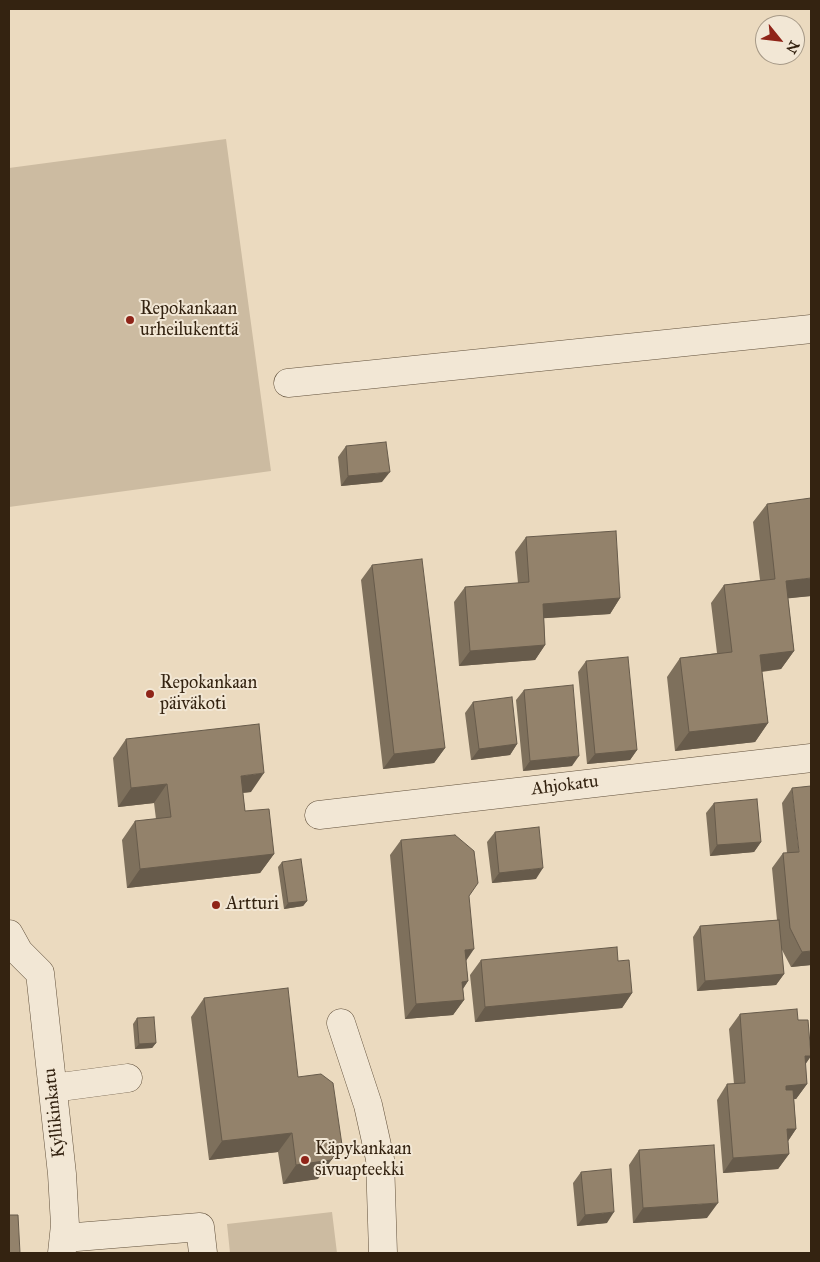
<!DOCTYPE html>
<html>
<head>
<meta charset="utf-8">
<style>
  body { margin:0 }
  #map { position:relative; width:820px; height:1262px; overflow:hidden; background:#ebdabf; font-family:"IM FELL Great Primer",serif }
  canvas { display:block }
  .frame { position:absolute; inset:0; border:10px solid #342311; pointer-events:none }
  .north { position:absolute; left:755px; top:15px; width:50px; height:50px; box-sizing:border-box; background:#f2e7d5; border:1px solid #a69987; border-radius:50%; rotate:119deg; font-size:14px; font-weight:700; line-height:20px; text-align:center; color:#342311 }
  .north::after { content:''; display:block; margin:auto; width:18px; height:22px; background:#8f2418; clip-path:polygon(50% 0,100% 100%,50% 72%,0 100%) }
</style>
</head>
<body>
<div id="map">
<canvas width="820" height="1262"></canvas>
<div class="frame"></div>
<div class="north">N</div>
</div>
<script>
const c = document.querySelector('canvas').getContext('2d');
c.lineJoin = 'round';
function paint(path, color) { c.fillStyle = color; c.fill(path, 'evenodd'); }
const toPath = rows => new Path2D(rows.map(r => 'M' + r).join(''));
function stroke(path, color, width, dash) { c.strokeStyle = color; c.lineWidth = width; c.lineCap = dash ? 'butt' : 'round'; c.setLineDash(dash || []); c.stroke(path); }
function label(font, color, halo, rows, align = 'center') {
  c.font = font + ' "IM FELL Great Primer",serif'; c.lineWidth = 4; c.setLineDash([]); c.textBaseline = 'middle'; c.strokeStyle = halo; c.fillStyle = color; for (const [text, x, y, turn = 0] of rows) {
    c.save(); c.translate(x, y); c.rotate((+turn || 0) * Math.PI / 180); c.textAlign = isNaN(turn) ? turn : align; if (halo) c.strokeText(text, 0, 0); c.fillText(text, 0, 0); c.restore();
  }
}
paint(toPath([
  [226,139,271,471,9,507,9,168],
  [332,1212,337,1253,230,1253,227,1224]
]), '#ccbba1');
const minor = toPath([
  [288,383,811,329],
  [319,815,811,758],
  [9,934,19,952,40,973,62,1174,65,1225,62,1253],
  [341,1023,368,1105,380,1159,383,1253],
  [53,1088,128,1078],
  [64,1238,200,1227,203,1253]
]);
stroke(minor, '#62513c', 29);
stroke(minor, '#f2e7d5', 28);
paint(toPath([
  [346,446,382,482,341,486,338,457],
  [767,504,811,596,788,598,794,651,781,669,762,672,768,723,755,742,675,751,667,677,680,658,717,653,711,603,724,585,760,580,753,522],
  [526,537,620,598,610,614,544,618,545,645,535,660,459,666,454,602,465,587,518,583,515,552],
  [372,565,445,748,434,763,383,769,361,580],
  [586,661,637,750,630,760,587,764,578,672],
  [524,690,572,766,523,771,516,700],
  [473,702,517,744,510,755,471,760,465,713],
  [126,739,251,792,243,793,245,811,274,854,260,873,127,888,122,840,135,821,156,819,154,803,118,807,113,758],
  [792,788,811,965,791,967,781,948,784,974,776,985,697,991,693,937,700,926,777,920,772,868,783,853,787,853,782,803],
  [714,803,761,842,754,852,710,856,706,813],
  [495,832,536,879,492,883,487,842],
  [401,840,469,896,466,960,468,981,463,989,464,1000,453,1015,405,1019,390,855],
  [282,862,307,901,303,906,284,909,278,867],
  [481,960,618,961,632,993,622,1008,475,1022,470,975],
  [204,998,298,1077,318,1179,283,1184,278,1152,209,1160,191,1017],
  [740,1014,798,1020,811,1056,805,1064,807,1084,796,1099,794,1099,796,1129,788,1141,789,1154,778,1169,723,1173,717,1100,727,1084,734,1084,729,1029],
  [137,1018,156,1043,152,1048,135,1049,133,1024],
  [639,1150,707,1218,633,1223,629,1165],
  [581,1172,607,1223,577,1226,573,1183]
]), '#7e705c');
paint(toPath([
  [390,472,382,482,341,486,348,476],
  [811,578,811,596,773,600,786,581],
  [620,598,610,614,532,619,543,604],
  [545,645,535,660,459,666,470,651],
  [794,651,781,669,747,673,760,655],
  [768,723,755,742,675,751,689,732],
  [517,744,510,755,471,760,479,749],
  [445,748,434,763,383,769,394,754],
  [637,750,630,760,587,764,595,754],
  [579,756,572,766,523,771,530,761],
  [264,773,251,792,227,794,241,776],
  [167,784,154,803,118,807,131,788],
  [761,842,754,852,710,856,717,845],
  [274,854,260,873,127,888,140,869],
  [543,868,536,879,492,883,499,873],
  [307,901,303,906,284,909,288,903],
  [474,949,464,964,465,950],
  [811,951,811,965,791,967,802,952],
  [784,974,776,985,697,991,705,981],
  [468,981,458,996,462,982],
  [632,993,622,1008,475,1022,485,1007],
  [464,1000,453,1015,405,1019,416,1004],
  [156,1043,152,1048,135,1049,139,1044],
  [805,1056,811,1056,801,1071],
  [807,1084,796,1099,775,1101,786,1086],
  [787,1129,796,1129,786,1144],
  [292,1133,278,1152,209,1160,222,1141],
  [342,1145,318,1179,283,1184,296,1165],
  [789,1154,778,1169,723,1173,733,1158],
  [718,1203,707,1218,633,1223,643,1208],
  [614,1212,607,1223,577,1226,585,1215]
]), '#675b4b');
const building = toPath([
  [386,442,390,472,348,476,346,446,386,442],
  [811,498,811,578,786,581,794,651,760,655,768,723,689,732,680,658,732,652,724,585,775,579,767,504,811,498],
  [616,531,620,598,543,604,545,645,470,651,465,587,529,582,526,537,616,531],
  [422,559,445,748,394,754,372,565,422,559],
  [628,657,637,750,595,754,586,661,628,657],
  [573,685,579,756,530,761,524,690,573,685],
  [512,697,517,744,479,749,473,702,512,697],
  [259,724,264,773,241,776,245,811,269,809,274,854,140,869,135,821,171,817,167,784,131,788,126,739,259,724],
  [811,786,811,951,802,952,790,928,783,853,799,852,792,788,811,786],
  [757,799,761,842,717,845,714,803,757,799],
  [539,827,543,868,499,873,495,832,539,827],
  [455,835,474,851,478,883,469,896,474,949,465,950,468,981,462,982,464,1000,416,1004,401,840,455,835],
  [301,859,307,901,288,903,282,862,301,859],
  [779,920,784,974,705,981,700,926,779,920],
  [617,947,618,961,629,960,632,993,485,1007,481,960,617,947],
  [288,988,298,1077,321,1074,333,1083,342,1145,331,1160,296,1165,292,1133,222,1141,204,998,288,988],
  [797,1009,798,1020,808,1020,811,1056,805,1056,807,1084,786,1086,786,1090,793,1090,796,1129,787,1129,789,1154,733,1158,727,1084,745,1083,740,1014,797,1009],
  [154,1017,156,1043,139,1044,137,1018,154,1017],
  [714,1145,718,1203,643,1208,639,1150,714,1145],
  [611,1169,614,1212,585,1215,581,1172,611,1169],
  [9,1215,18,1215,20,1253,9,1253,9,1215]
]);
paint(building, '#93826b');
stroke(building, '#675b4b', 1);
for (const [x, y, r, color] of [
  [130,320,5,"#8f2418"],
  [150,694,5,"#8f2418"],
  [216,905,5,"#8f2418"],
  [305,1160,5,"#8f2418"]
]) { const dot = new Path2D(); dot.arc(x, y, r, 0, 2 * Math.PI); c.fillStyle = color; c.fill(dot); stroke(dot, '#f2e7d5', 2); }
label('18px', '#342311', '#f2e7d5', [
  ["Repokankaan",140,310],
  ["urheilukenttä",140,331],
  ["Repokankaan",160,684],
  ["päiväkoti",160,705],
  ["Artturi",226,905],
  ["Käpykankaan",315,1150],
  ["sivuapteekki",315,1171]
], 'left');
label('18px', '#342311', '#f2e7d5', [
  ["Ahjokatu",565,786,-7],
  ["Kyllikinkatu",55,1113,-96]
]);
</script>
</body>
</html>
